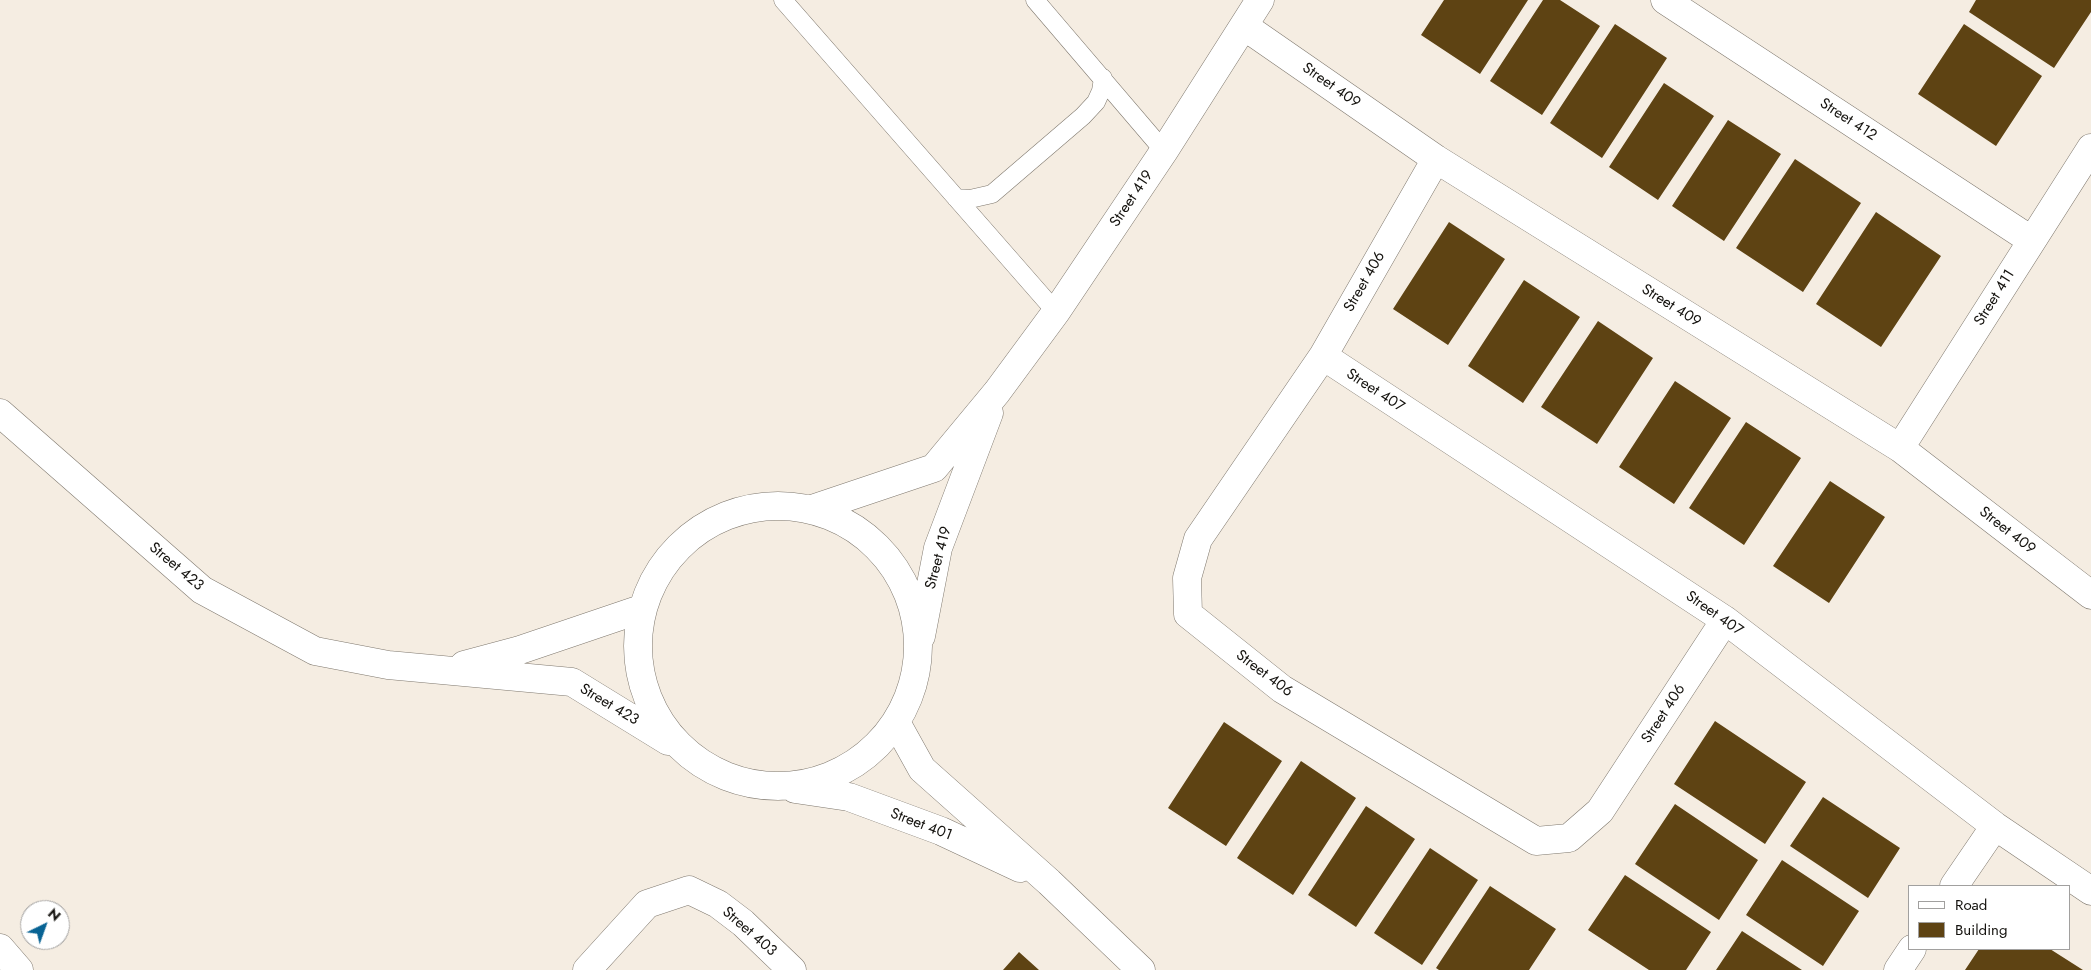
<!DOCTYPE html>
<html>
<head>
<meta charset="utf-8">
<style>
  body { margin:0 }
  #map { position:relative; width:2091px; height:970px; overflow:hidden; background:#f5ede2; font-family:Jost,sans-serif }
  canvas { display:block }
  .legend { position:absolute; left:1908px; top:885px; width:162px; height:65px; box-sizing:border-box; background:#fff; border:1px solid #a1a09f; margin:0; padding:6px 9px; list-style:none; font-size:15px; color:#14120e }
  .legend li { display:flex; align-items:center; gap:10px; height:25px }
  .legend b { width:25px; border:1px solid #a1a09f }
  .north { position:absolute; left:20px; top:900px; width:50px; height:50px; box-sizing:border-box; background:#fff; border:1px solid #a1a09f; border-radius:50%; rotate:42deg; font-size:14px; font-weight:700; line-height:20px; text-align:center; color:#14120e }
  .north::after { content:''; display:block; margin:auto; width:18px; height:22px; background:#086394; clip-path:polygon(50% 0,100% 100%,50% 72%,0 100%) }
</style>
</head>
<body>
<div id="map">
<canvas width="2091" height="970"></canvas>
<ul class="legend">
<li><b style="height:6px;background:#fff"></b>Road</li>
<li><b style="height:14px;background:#5e4313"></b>Building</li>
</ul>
<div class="north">N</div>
</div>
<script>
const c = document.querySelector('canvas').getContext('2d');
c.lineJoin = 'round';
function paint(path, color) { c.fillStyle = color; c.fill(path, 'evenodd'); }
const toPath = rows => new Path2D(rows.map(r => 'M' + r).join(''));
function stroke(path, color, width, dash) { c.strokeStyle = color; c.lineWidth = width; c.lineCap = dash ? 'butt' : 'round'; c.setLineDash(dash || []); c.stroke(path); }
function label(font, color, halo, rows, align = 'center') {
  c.font = font + ' Jost,sans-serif'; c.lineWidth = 5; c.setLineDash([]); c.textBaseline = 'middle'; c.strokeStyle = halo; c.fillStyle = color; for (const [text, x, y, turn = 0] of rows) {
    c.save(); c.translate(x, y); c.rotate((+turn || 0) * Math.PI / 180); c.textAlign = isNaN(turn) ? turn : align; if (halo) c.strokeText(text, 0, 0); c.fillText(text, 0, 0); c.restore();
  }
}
paint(toPath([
  [1444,0,1528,0,1480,74,1421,35],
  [1543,0,1560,0,1600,26,1542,115,1490,81],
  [1976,0,2091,0,2091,12,2054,68,1969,12],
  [1615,24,1667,58,1602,158,1550,123],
  [1964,24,2042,76,1996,146,1918,94],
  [1664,83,1714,116,1658,200,1609,167],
  [1728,120,1781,154,1724,241,1672,206],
  [1795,159,1861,203,1803,292,1736,248],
  [1876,212,1941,256,1881,347,1816,304],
  [1449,222,1505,259,1448,345,1393,309],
  [1524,280,1580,317,1523,403,1468,366],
  [1598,321,1653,358,1597,444,1541,407],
  [1675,381,1731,418,1674,504,1619,467],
  [1746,422,1801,458,1744,545,1689,508],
  [1830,481,1885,517,1829,603,1773,566],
  [1715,721,1806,782,1765,844,1674,784],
  [1224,722,1282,761,1226,846,1168,808],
  [1301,761,1356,798,1293,895,1237,858],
  [1823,797,1900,848,1868,898,1790,846],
  [1675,804,1758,860,1719,920,1635,864],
  [1366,806,1415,839,1356,927,1308,895],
  [1430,848,1478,880,1422,965,1374,933],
  [1782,860,1859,911,1823,966,1746,915],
  [1625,875,1711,932,1686,970,1649,970,1588,930],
  [1490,886,1556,929,1529,970,1439,970,1436,968],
  [1742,931,1802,970,1716,970],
  [1979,949,2050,949,2083,970,1965,970],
  [1019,952,1039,970,1003,970]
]), '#5e4313');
const lane = toPath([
  [783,0,1056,312],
  [1035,0,1164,151],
  [956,198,970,199,992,194,1083,116,1096,102,1101,91,1103,78]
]);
const street = toPath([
  [1665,0,2031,240],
  [1244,26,1436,159,1900,448,2091,595],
  [1436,159,1323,356,1198,539,1187,578,1188,614,1282,689,1536,841,1569,838,1600,811,1725,620],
  [1323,356,1725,620,1995,826,2091,891],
  [0,413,202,590,315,651,388,665,572,682,668,741],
  [1900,448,2091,148],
  '638 646a140 140 0 1 1 280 0a140 140 0 1 1-280 0Z',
  [812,509,934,468,997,392,1056,312,1164,151,1260,0],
  [921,636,938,548,989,413],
  [464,665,520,650,641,609],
  [897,724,922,769,1049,882,1141,970],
  [795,789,849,797,941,831,1020,868],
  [1954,886,1995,826],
  [587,970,647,904,689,890,718,904,743,923,792,970],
  [1898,970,1912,949]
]);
const primary = toPath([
  [0,948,19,970]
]);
stroke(lane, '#7f786e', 19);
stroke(street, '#7f786e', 29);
stroke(primary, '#7f786e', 29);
stroke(lane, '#fff', 18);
stroke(street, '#fff', 28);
stroke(primary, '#fff', 28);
label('15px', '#14120e', '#fff', [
  ["Street 409",1331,86,35],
  ["Street 412",1848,120,33],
  ["Street 419",1132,199,-56],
  ["Street 406",1365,282,-60],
  ["Street 411",1995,298,-58],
  ["Street 409",1671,306,32],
  ["Street 407",1375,391,33],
  ["Street 409",2007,531,38],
  ["Street 419",939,558,-75],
  ["Street 423",176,567,40],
  ["Street 407",1714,614,35],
  ["Street 406",1264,674,37],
  ["Street 423",609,705,31],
  ["Street 406",1664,714,-57],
  ["Street 401",921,825,21],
  ["Street 403",749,932,41]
]);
</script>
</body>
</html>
